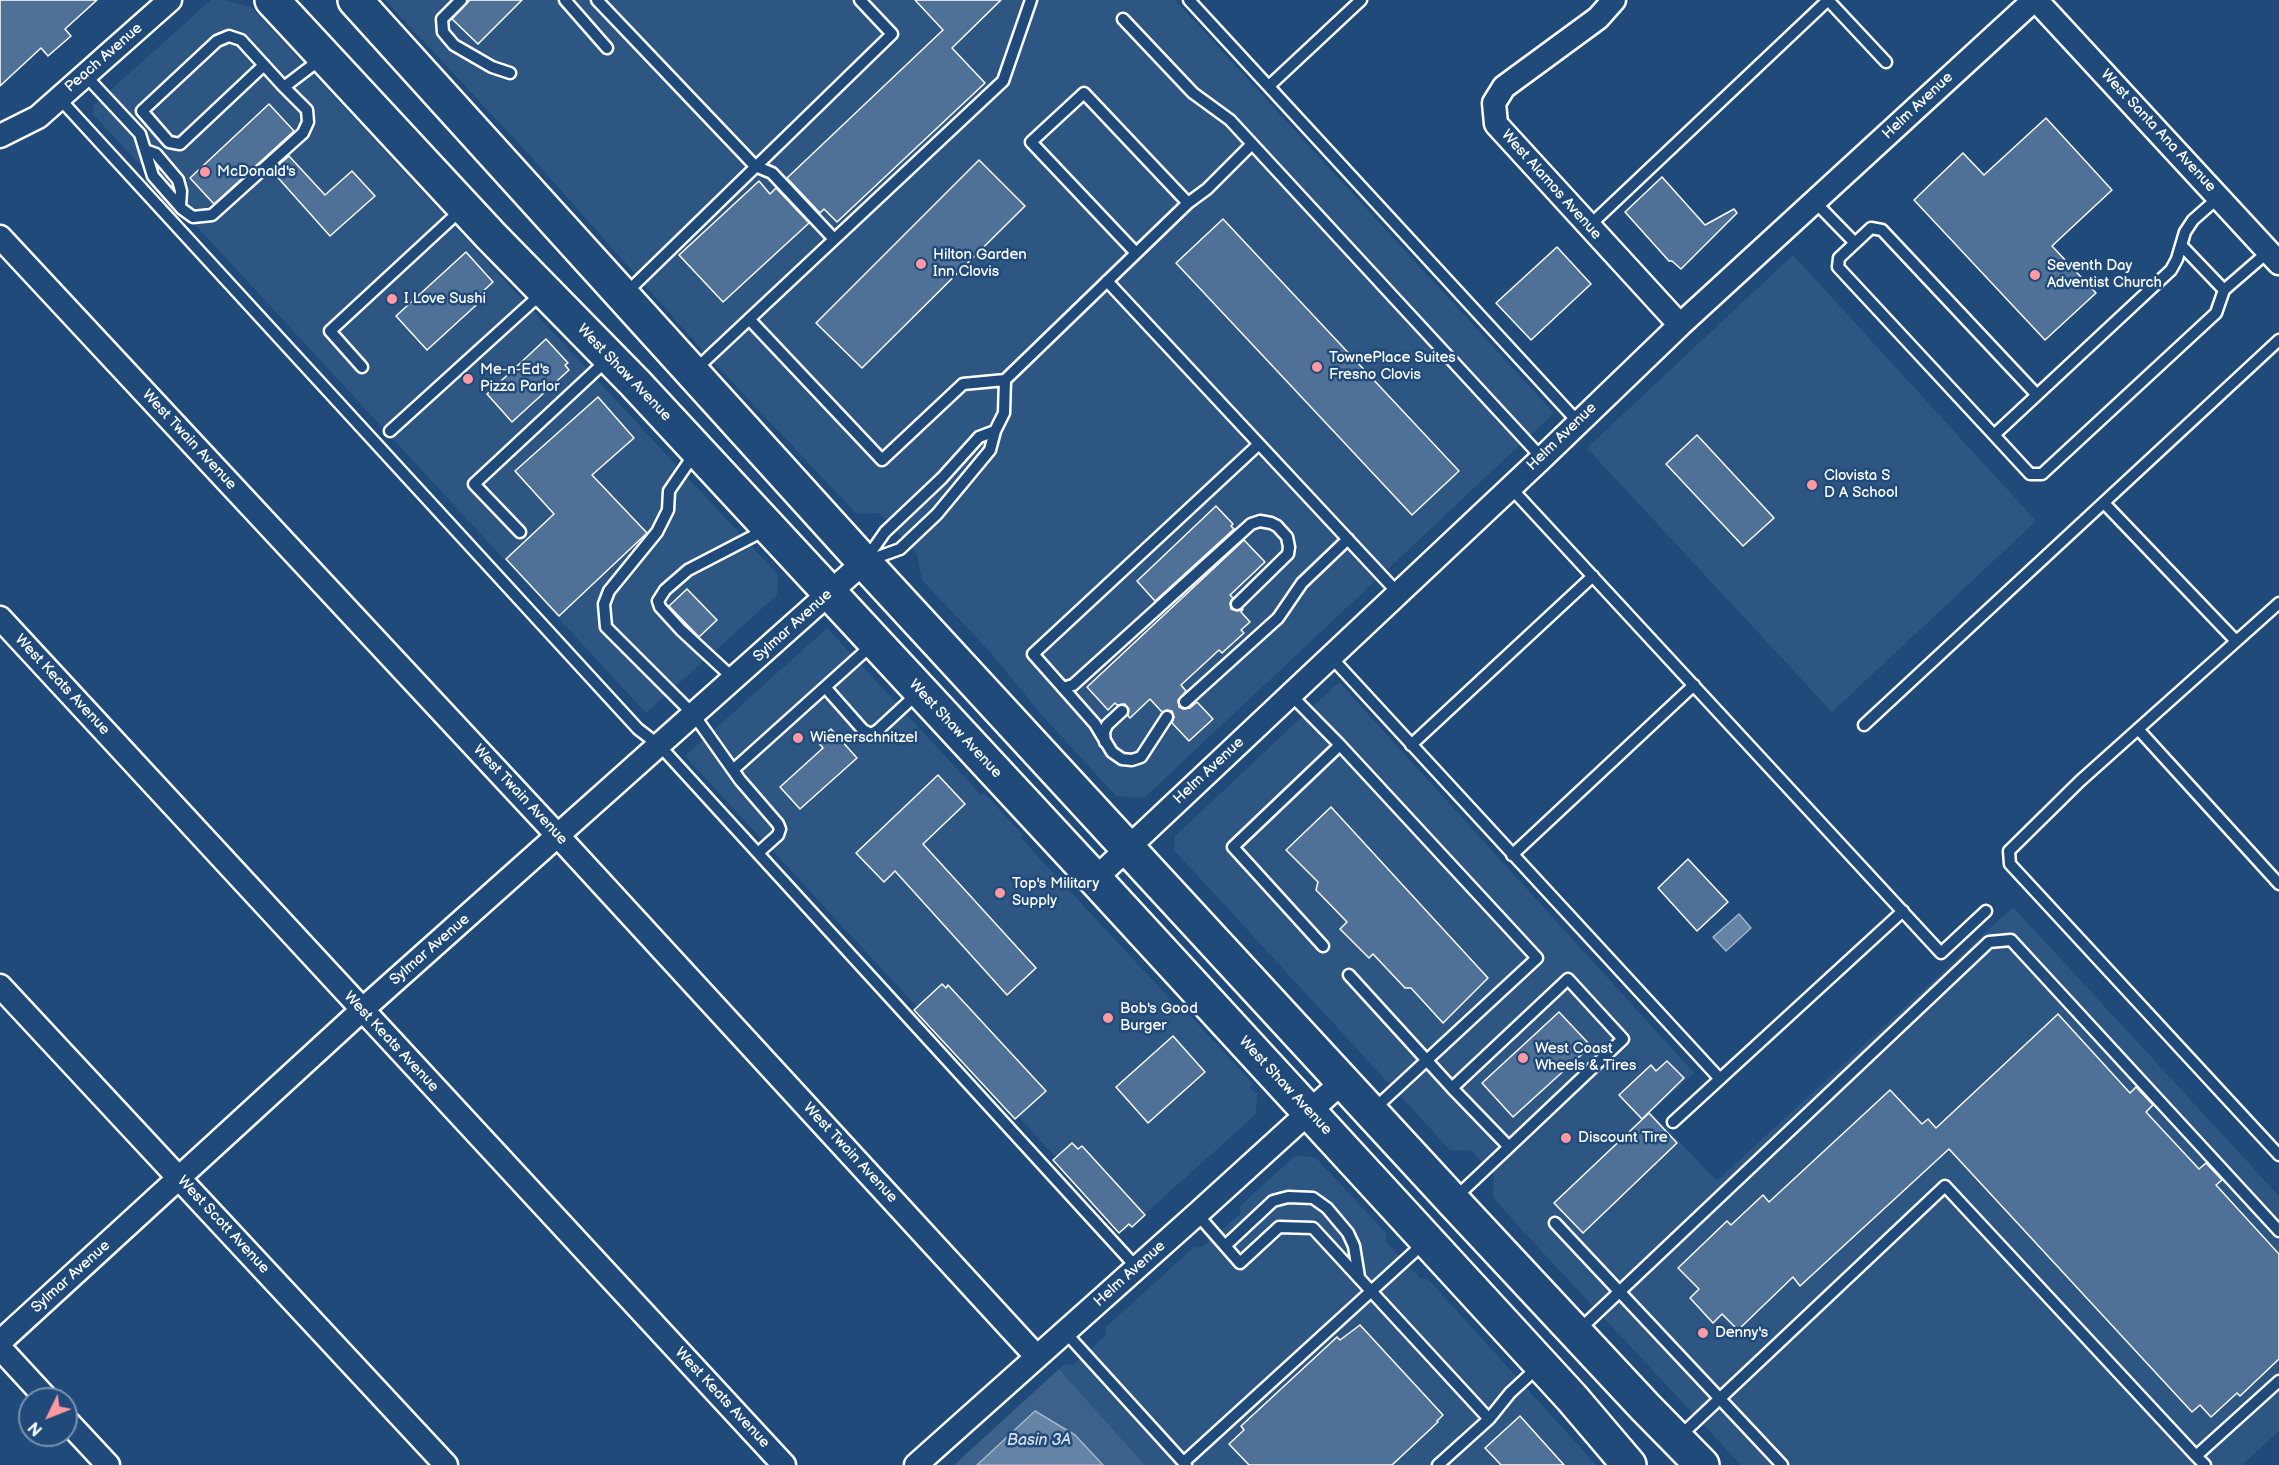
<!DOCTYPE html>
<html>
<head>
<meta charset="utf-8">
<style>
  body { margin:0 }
  #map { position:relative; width:2279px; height:1465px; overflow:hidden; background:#1f4a7a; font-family:"Balsamiq Sans",sans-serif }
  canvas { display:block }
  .north { position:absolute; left:18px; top:1387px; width:60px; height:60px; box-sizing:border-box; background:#1f4a7a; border:2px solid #7992af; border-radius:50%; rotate:227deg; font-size:16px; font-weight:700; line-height:24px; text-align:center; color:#fff }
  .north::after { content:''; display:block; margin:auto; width:21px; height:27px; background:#ff9aa2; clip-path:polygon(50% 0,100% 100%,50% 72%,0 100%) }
</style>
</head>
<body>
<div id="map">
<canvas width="2279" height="1465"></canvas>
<div class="north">N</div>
</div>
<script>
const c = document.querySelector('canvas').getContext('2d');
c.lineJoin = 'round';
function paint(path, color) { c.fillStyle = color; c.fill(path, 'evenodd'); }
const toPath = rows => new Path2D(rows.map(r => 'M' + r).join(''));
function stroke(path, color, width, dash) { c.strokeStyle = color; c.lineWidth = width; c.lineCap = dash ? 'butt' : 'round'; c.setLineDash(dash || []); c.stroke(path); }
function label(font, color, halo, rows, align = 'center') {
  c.font = font + ' "Balsamiq Sans",sans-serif'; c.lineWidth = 5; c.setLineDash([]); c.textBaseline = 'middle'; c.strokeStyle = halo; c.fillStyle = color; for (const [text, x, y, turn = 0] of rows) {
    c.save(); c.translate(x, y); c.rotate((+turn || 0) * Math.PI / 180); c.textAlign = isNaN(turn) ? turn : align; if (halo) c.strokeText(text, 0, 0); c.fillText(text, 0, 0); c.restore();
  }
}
paint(toPath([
  [211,0,224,0,251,7,778,575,777,595,646,713,93,114,93,106],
  [385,0,1175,0,1554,413,1144,798,1116,796,1041,714,991,653,922,580,917,554,879,513,857,514,713,362,534,160],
  [1793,255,2036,521,1832,712,1587,448],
  [827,628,981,795,984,793,1023,835,1021,838,1182,1012,1185,1010,1253,1084,1250,1087,1257,1094,1256,1114,1125,1232,685,756],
  [1339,682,1694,1073,1651,1112,1717,1181,2013,907,2279,1196,2279,1431,2242,1465,1741,1465,1521,1229,1493,1197,1494,1175,1471,1150,1450,1150,1174,850,1175,836],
  [1295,1156,1315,1157,1386,1233,1386,1242,1420,1278,1428,1279,1596,1465,1145,1465,1059,1369,1064,1364,1073,1365,1106,1335,1106,1327,1194,1247,1202,1247,1240,1214,1240,1206]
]), '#2e5683');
paint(toPath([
  [1059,1369,1145,1465,954,1465]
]), '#3c618b');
const water = toPath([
  [1739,914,1751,928,1726,951,1713,937,1739,914],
  [1035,1411,1075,1435,1103,1465,977,1465,1035,1411]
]);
paint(water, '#6583a4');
stroke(water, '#a3b5c8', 1.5);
const building = toPath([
  [0,0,97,0,65,29,71,36,48,56,41,48,0,86,0,0],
  [470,0,522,0,478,44,452,19,470,0],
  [915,0,1001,0,952,48,985,83,837,222,824,209,820,213,787,178,943,30,915,0],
  [269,104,294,131,214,204,190,178,269,104],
  [2046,118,2112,190,2052,246,2096,293,2045,340,1914,200,1963,153,1984,175,2046,118],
  [289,156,325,195,352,171,375,196,330,236,272,171,289,156],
  [979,160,1025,206,862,368,816,323,979,160],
  [1662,177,1705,225,1734,209,1737,213,1681,269,1672,261,1669,261,1625,212,1662,177],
  [759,181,770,194,776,188,809,223,723,302,679,255,759,181],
  [1223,219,1459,471,1412,515,1176,263,1223,219],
  [1557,247,1591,284,1531,340,1496,303,1557,247],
  [466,252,493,282,480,294,484,298,427,350,396,316,466,252],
  [546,339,568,363,565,365,569,370,512,422,487,394,546,339],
  [598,397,634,438,592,475,647,533,559,616,506,559,554,514,515,471,598,397],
  [1697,435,1774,518,1743,546,1666,464,1697,435],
  [1216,506,1233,524,1231,526,1234,529,1155,601,1137,581,1216,506],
  [1244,540,1265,562,1230,595,1233,598,1230,603,1231,609,1238,611,1243,609,1241,612,1250,622,1241,630,1244,633,1222,653,1219,650,1181,685,1186,691,1178,700,1179,707,1183,709,1190,708,1197,702,1213,719,1189,741,1172,723,1174,717,1172,711,1167,710,1162,712,1150,699,1130,718,1128,716,1129,709,1125,704,1117,705,1115,703,1108,710,1087,687,1244,540],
  [687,589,717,620,699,637,669,606,687,589],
  [831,729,857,758,800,809,780,787,823,748,817,741,831,729],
  [938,775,965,804,923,844,1036,968,1007,995,895,871,884,882,856,853,938,775],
  [1331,807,1488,978,1443,1023,1411,988,1405,988,1373,954,1369,958,1340,929,1347,922,1316,890,1318,882,1286,850,1331,807],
  [1688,859,1728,902,1697,931,1658,888,1688,859],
  [942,984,946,988,948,985,1046,1091,1015,1119,914,1010,942,984],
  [1559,1012,1591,1046,1513,1117,1482,1083,1559,1012],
  [2058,1014,2130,1093,2136,1087,2153,1105,2146,1112,2199,1169,2206,1163,2222,1180,2216,1185,2279,1254,2279,1359,2240,1396,2237,1393,2211,1417,2200,1405,2192,1412,1949,1149,1800,1286,1793,1277,1738,1330,1722,1314,1713,1323,1690,1298,1699,1289,1678,1268,1727,1221,1731,1225,1763,1195,1769,1202,1890,1090,1922,1124,1928,1119,1936,1128,2058,1014],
  [1173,1036,1205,1072,1148,1123,1116,1087,1173,1036],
  [1667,1061,1684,1078,1642,1119,1619,1095,1651,1065,1656,1071,1667,1061],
  [1649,1113,1677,1143,1583,1233,1554,1203,1649,1113],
  [1072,1143,1078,1149,1082,1146,1145,1215,1132,1227,1129,1224,1119,1233,1053,1160,1072,1143],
  [1360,1325,1443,1415,1437,1421,1438,1422,1392,1465,1249,1465,1229,1444,1244,1430,1241,1426,1337,1337,1340,1340,1360,1325],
  [1520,1416,1564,1465,1501,1465,1485,1448,1520,1416]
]);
paint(building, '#507197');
stroke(building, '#fff', 1.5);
const service = toPath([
  [461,0,442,19,443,32,454,45,492,67,510,73],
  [565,0,607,48],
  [597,0,755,166,772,173,834,239],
  [1189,0,1578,422],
  [1828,0,1886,62],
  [1123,19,1193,93,1230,120,1542,458],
  [264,65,180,144,169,142,142,111,217,41,229,36,241,40,284,87,322,58],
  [85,75,140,134,153,176,182,209,193,217,212,215,303,133,308,122,307,110,284,87],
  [1269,86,1361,0],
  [59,98,638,729,660,746,1137,1268],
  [145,150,156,154,178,180,181,191,180,206],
  [2219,197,2193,220,2185,232,2177,259,2171,270,1994,435,2030,474,2042,474,2216,313,2224,290,2269,251],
  [1815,202,1855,243],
  [1188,203,1207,189,1252,144],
  [1589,226,1828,0],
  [2181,245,2224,290],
  [1107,281,1397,592],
  [625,294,892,34,860,0],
  [749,319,882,460,963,384,1005,380],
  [362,367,330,331,462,209],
  [696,369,1003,81,1031,0],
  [390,431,542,293],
  [995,431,1004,413,1005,380,1188,203,1084,93,1031,142,1136,253],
  [995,431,990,450,937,514,900,549,864,562,885,532,942,478,979,437,995,431],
  [1994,435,1838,267,1839,258,1871,228,1882,230,2037,395],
  [695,453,669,491,668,510,657,532,609,591,604,604,606,627,694,715,740,780,778,824,780,829,778,835,758,853],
  [1510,487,1941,953,1986,911],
  [2104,503,2236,641],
  [520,532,474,484,607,360],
  [2279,603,2080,781,2009,851,2010,864,2279,1155],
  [1330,656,1720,1079],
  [734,679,681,630,660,607,658,601,665,590,688,570,767,529],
  [825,687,863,730,871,734,878,730,918,693],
  [1063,688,1073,685,1251,524,1260,521,1271,523,1277,526,1287,537,1289,547,1288,554,1237,604],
  [1290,694,1340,745],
  [1185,702,1278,618,1302,583,1348,539],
  [1167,717,1141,757,1132,760,1122,759,1112,752,1095,724,1033,654,1259,444],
  [1864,725,2279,340],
  [2138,729,2279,884],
  [1105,742,1104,732,1107,725,1122,711],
  [1411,745,1593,576],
  [733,770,873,644],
  [1512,855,1694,685],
  [1323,946,1233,847,1340,745,1537,958,1373,1110],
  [1349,975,1452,1088],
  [1673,1122,1903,911],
  [1455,1198,1509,1147,1623,1039,1568,979,1452,1088,1509,1147],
  [1197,1214,1240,1263,1279,1227,1313,1228,1489,1419],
  [1555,1223,1782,1465],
  [1225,1246,1273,1201,1288,1197,1313,1198,1327,1208,1348,1233,1354,1246,1359,1277],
  [1578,1331,1989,942,2011,940,2279,1231],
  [1065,1332,1186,1465],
  [1679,1437,1945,1186,2196,1456],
  [1184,1462,1424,1243],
  [1438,1465,1489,1419,1510,1393,1538,1367],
  [2205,1465,2196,1456,2279,1381]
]);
const minor = toPath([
  [1614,0,1598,18,1504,87,1494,103,1496,124,1680,325],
  [2036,0,2279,263],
  [0,136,38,117,170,0],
  [0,237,559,837,1037,1357],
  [0,618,784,1465],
  [1095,879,1542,458,1680,325,2034,0],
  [0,986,446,1465],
  [0,1342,362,1010,864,562],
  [0,1348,47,1399],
  [66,1420,108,1465],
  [916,1465,1197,1214,1342,1082]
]);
const primary = toPath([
  [272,0,491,236,635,383,1095,879,1572,1398,1629,1465],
  [355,0,864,562,1452,1200,1645,1407,1702,1465]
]);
stroke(service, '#fff', 15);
stroke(minor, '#fff', 27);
stroke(primary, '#fff', 38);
stroke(service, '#1f4a7a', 10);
stroke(minor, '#1f4a7a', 22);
stroke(primary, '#1f4a7a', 33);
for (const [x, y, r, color] of [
  [205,172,6,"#ff9aa2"],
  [921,264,6,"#ff9aa2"],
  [2035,275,6,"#ff9aa2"],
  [392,299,6,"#ff9aa2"],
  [1317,367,6,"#ff9aa2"],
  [468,379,6,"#ff9aa2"],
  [1812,485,6,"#ff9aa2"],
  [798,738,6,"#ff9aa2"],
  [1000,893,6,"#ff9aa2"],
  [1108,1018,6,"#ff9aa2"],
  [1523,1058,6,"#ff9aa2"],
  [1566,1138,6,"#ff9aa2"],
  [1703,1333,6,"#ff9aa2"]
]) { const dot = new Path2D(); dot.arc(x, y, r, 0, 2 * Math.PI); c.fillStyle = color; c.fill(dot); stroke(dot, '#1f4a7a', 2); }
label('15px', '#fff', '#1f4a7a', [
  ["Peach Avenue",104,58,-41],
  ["Helm Avenue",1918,106,-43],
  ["West Santa Ana Avenue",2158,131,47],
  ["West Alamos Avenue",1551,185,48],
  ["West Shaw Avenue",624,373,46],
  ["Helm Avenue",1562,437,-44],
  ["West Twain Avenue",189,440,47],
  ["Sylmar Avenue",793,626,-42],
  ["West Keats Avenue",62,685,47],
  ["West Shaw Avenue",955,729,47],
  ["Helm Avenue",1209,771,-43],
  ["West Twain Avenue",520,795,47],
  ["Sylmar Avenue",430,950,-41],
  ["West Keats Avenue",391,1042,47],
  ["West Shaw Avenue",1285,1086,47],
  ["West Twain Avenue",850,1153,47],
  ["West Scott Avenue",223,1225,47],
  ["Helm Avenue",1130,1274,-42],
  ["Sylmar Avenue",71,1277,-42],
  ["West Keats Avenue",722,1398,47]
]);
label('15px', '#fff', '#1f4a7a', [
  ["McDonald's",217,172],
  ["Hilton Garden",933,255],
  ["Inn Clovis",933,272],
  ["Seventh Day",2047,266],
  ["Adventist Church",2047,283],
  ["I Love Sushi",404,299],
  ["TownePlace Suites",1329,358],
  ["Fresno Clovis",1329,375],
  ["Me-n-Ed's",480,370],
  ["Pizza Parlor",480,387],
  ["Clovista S",1824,476],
  ["D A School",1824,493],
  ["Wienerschnitzel",810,738],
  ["Top's Military",1012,884],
  ["Supply",1012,901],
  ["Bob's Good",1120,1009],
  ["Burger",1120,1026],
  ["West Coast",1535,1049],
  ["Wheels & Tires",1535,1066],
  ["Discount Tire",1578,1138],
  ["Denny's",1715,1333]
], 'left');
label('italic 16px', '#d8e0e8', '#1f4a7a', [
  ["Basin 3A",1039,1441]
]);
</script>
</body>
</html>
